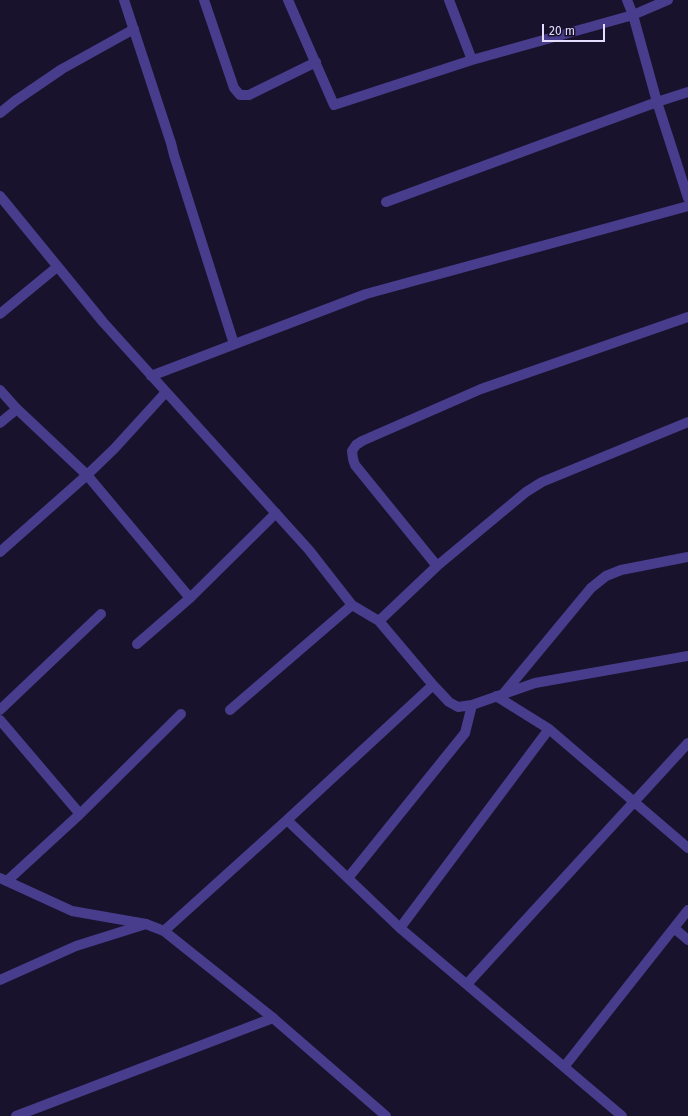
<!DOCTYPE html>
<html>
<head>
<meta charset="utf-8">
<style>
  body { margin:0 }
  #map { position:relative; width:688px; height:1116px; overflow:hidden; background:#19122d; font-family:"Fira Sans",sans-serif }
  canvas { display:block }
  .scale { position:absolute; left:542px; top:24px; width:63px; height:18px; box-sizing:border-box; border:2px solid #e5deff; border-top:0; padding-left:5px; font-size:12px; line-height:14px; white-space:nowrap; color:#e5deff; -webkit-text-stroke:3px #19122d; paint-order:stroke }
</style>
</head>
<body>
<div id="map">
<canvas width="688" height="1116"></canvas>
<div class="scale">20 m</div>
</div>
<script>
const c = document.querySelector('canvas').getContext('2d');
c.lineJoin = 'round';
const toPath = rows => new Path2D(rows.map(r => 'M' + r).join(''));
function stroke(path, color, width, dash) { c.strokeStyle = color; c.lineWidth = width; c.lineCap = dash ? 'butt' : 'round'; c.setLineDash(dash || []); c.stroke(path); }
stroke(toPath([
  [124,0,171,143,174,155,234,344],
  [204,0,234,88,240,95,249,95,316,62],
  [288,0,334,105,472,60,633,15,657,102,688,92],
  [449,0,472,60],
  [627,0,633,15,668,0],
  [0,113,15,101,62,69,134,29],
  [0,196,103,322,309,550,352,605,379,621],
  [386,202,657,102,688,198],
  [0,314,57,267],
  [151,376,366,294,688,206],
  [0,390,17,409,0,423],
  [17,409,87,475,190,598],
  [0,552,87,475,114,449,166,392],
  [437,566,526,492,542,482,688,422],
  [137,644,190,598,276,513],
  [433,685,379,621,437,566,355,465,353,459,352,451,356,445,362,441,481,389,688,317],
  [504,693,591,588,606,576,621,570,688,557],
  [496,696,549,729,688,848],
  [0,710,101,614],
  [230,710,352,605],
  [0,720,80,814],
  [287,820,400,928,622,1116],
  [348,878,465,733,472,705],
  [7,881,80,814,181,714],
  [400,928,549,729],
  [674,928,688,940],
  [164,931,287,820,433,685,449,702,458,707,472,705,535,683,688,656],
  [0,980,76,946,146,924],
  [467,984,688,743],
  [564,1067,688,910],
  [16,1116,273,1018]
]), '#483d8c', 10);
stroke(toPath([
  [0,878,72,911,146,924,164,931,273,1018,386,1116]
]), '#483d8c', 10);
</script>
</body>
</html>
